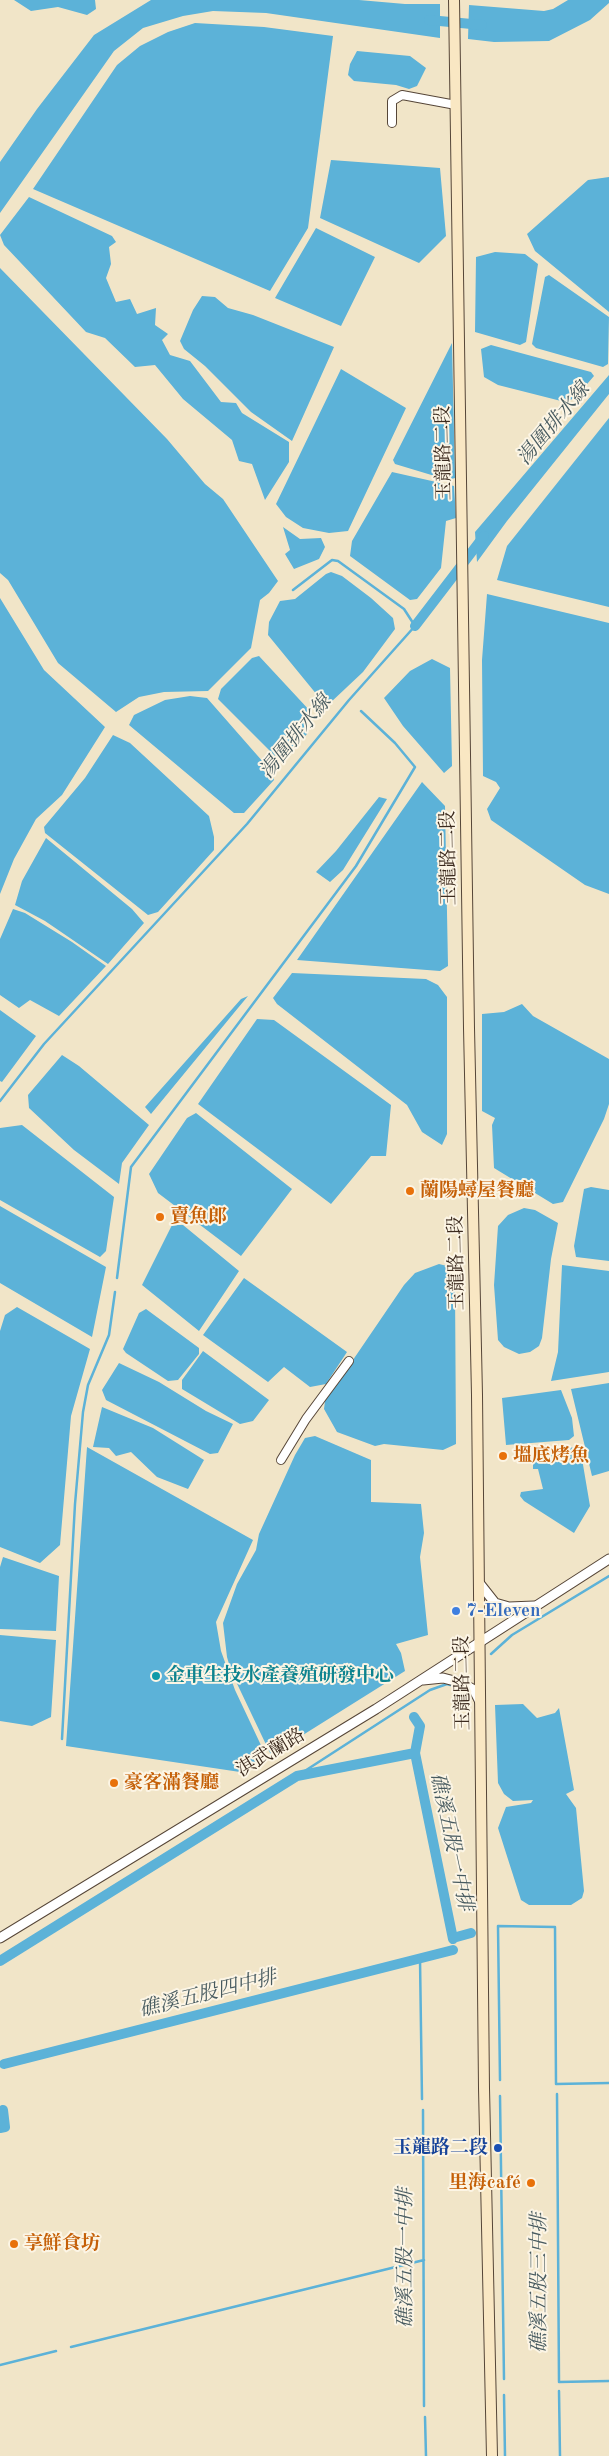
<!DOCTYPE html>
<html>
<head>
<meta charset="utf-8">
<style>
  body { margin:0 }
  canvas { display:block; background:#f1e5c8 }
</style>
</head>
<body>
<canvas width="609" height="2456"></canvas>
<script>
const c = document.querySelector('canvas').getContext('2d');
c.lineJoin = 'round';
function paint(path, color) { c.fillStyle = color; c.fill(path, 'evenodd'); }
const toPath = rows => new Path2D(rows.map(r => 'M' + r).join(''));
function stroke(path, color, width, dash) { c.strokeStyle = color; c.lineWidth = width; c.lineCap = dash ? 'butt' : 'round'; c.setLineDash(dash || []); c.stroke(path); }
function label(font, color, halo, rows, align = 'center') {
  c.font = font + ' "Old Standard TT","Noto Serif TC",serif'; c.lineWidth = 4; c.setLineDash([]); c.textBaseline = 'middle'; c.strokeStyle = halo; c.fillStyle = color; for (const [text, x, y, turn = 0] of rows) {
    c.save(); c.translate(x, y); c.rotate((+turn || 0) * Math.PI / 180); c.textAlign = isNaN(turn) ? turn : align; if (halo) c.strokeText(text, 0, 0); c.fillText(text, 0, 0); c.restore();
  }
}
paint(toPath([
  [14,0,95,0,96,9,87,15,58,7,31,11],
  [151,0,359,0,405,4,440,4,440,38,266,13,213,11,183,16,143,28,114,51,0,213,0,162,37,109,94,35],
  [568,0,609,0,609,3,590,20,549,41,494,42,468,39,469,5,544,11,553,9],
  [195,23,264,27,333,36,308,228,270,291,33,189,117,65,140,46,168,32],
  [357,51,410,56,426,68,417,86,409,89,396,85,354,81,348,75,350,64],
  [331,160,440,168,446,236,419,263,320,218],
  [609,177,609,312,535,251,527,234,588,180],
  [29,197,112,236,116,242,109,247,111,264,106,278,116,302,130,299,137,314,156,308,155,325,168,334,162,340,170,355,190,361,221,402,236,403,242,413,289,442,289,462,265,500,252,464,239,461,232,440,183,399,155,365,135,367,105,338,86,332,4,245,0,235],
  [316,228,375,257,341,326,275,298],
  [495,252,525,254,538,264,526,342,520,345,475,332,476,257],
  [0,268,167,439,205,484,223,499,278,581,269,593,260,600,251,648,208,691,164,692,139,697,116,712,58,663,8,580,0,573],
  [549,275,609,317,608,364,603,367,536,348,532,344,545,277],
  [202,296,215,297,228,308,253,315,334,347,292,441,251,412,205,366,184,349,180,341,193,310],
  [452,343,455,478,448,480,395,464,393,460],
  [491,345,591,372,594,376,575,398,565,402,498,385,484,377,481,349],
  [341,369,406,408,348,531,329,533,303,528,286,517,276,504],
  [609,375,609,394,507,521,477,562,475,532],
  [609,418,609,607,497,580,507,546],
  [392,472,454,486,456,518,446,521,441,568,417,599,410,600,350,556,352,541],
  [283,527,300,539,321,538,325,547,319,559,294,569,285,554,290,550],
  [331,572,342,576,371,598,393,618,395,629,363,672,329,704,322,701,268,635,269,622,280,601,295,599,326,574],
  [487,594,609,623,609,894,585,885,491,820,487,809,500,788,496,782,483,776,482,660],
  [0,598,44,670,105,727,62,795,36,819,14,859,0,894],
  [259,656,311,712,304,727,307,734,284,757,276,757,218,699,221,689,252,658],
  [432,659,450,668,452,766,444,773,403,726,384,698,410,671],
  [190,696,207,698,271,771,274,780,244,813,234,813,129,725,134,715,165,700],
  [113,735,130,743,209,816,214,837,214,850,158,912,148,915,45,833,44,827,85,778],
  [422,782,445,806,448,966,440,971,297,960],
  [379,797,387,799,343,870,330,882,316,872,336,851],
  [46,838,132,909,144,923,108,964,45,921,15,905,22,881],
  [13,909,25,913,72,942,106,966,59,1016,30,1000,19,1008,0,995,0,939],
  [292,973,426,979,438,985,447,997,447,1134,442,1145,422,1132,407,1105,277,1004,273,998],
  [248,996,238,1008,151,1114,145,1107,241,999],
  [522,1004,533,1016,609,1059,609,1104,604,1119,563,1202,553,1204,494,1168,492,1125,495,1118,482,1111,482,1014,504,1012],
  [0,1010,36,1036,2,1082,0,1081],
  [257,1019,274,1020,391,1105,386,1156,371,1156,331,1204,198,1104],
  [62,1055,79,1066,149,1125,122,1163,119,1184,74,1150,29,1108,28,1095],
  [196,1113,292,1189,241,1256,158,1193,149,1174,187,1118],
  [22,1125,114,1197,106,1251,100,1257,0,1200,0,1128],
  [591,1187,609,1190,609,1261,576,1257,574,1246,584,1189],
  [0,1206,106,1267,92,1337,0,1283],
  [524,1208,535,1210,558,1223,551,1259,542,1338,539,1346,530,1352,519,1354,504,1347,498,1340,494,1285,498,1226,508,1215],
  [172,1225,183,1225,239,1271,199,1331,142,1285],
  [439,1264,455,1268,458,1280,455,1285,456,1444,443,1450,384,1444,375,1446,337,1432,324,1409,325,1401,404,1285,415,1273],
  [562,1265,609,1271,609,1372,551,1381,558,1352],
  [244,1278,347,1352,326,1384,310,1387,284,1367,268,1382,203,1335],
  [17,1307,90,1349,71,1416,60,1545,40,1563,0,1547,0,1331,5,1315],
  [146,1309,199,1348,199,1354,178,1380,168,1381,126,1353,123,1349,139,1313],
  [203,1351,269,1400,253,1421,240,1424,182,1389,182,1380],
  [119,1363,159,1382,206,1411,233,1424,218,1453,210,1454,106,1400,102,1390],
  [609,1383,609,1471,592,1476,571,1389],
  [561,1390,572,1418,574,1436,569,1440,506,1445,502,1398],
  [102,1407,153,1428,204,1460,188,1489,157,1477,131,1452,116,1456,109,1448,93,1447],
  [315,1436,371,1460,371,1502,421,1504,424,1533,420,1557,428,1635,396,1644,401,1653,405,1671,271,1755,231,1671,227,1657,223,1623,237,1584,256,1550,259,1534,295,1455,305,1438],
  [87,1447,253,1540,216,1622,221,1651,235,1690,267,1758,240,1772,66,1746],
  [580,1447,590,1506,574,1533,524,1501,520,1496,521,1492,543,1489,538,1469,533,1469,533,1450],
  [3,1557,59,1576,56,1631,0,1629,0,1567],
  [0,1635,56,1640,51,1717,32,1726,0,1721],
  [523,1704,537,1718,555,1713,559,1708,574,1790,566,1794,576,1808,584,1891,582,1898,571,1905,529,1905,521,1900,498,1828,506,1807,531,1803,533,1800,513,1801,504,1794,498,1783,495,1705]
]), '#5cb2d8');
stroke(toPath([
  [0,1101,44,1044,247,824,349,700,415,626,404,609,338,561,332,560,293,590],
  [117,1278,131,1167,356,866,415,767,395,743,361,711],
  [491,1654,512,1635,609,1576],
  [62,1739,75,1504,83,1412,88,1385,109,1335,115,1292],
  [297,1776,430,1690,447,1684,457,1687],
  [420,1959,422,2099],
  [500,2080,498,1926,555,1927,556,2084],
  [556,2084,609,2083],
  [557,2094,559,2382],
  [500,2096,504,2379],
  [423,2110,424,2406],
  [71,2347,424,2260],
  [0,2365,56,2351],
  [559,2382,609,2381],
  [559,2391,560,2456],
  [504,2395,505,2456],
  [425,2417,426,2456]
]), '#5cb2d8', 2.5);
stroke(toPath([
  [429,20,482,25],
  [415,626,484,536],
  [414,1717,420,1726,415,1753,453,1939],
  [453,1938,471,1933],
  [0,1961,297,1776,415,1753],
  [4,2064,453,1950],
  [0,2128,5,2127,3,2110]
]), '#5cb2d8', 10);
const minor = toPath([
  [392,123,392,101,402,95,456,105],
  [281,1460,306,1419,349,1361]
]);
const tertiary = toPath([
  [480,1584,495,1603,509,1607,534,1606],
  [423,1680,443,1678,462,1683,474,1690,480,1702],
  [0,1938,376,1709,609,1559]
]);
const secondary = toPath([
  [454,0,469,1028,477,1395,484,2088,492,2456]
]);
stroke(minor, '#564638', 10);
stroke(tertiary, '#564638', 11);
stroke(secondary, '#564638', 12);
stroke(minor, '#fff', 8);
stroke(tertiary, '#fff', 9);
stroke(secondary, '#f9e7c3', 10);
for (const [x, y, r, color] of [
  [410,1191,5,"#e8710a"],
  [160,1217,5,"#e8710a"],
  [503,1456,5,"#e8710a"],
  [456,1611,5,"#3f7fe0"],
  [156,1676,5,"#0f9aa8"],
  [114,1783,5,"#e8710a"],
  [498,2148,5,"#1a4fb4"],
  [531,2183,5,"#e8710a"],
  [14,2244,5,"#e8710a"]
]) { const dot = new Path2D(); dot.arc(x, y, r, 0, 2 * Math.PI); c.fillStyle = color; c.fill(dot); stroke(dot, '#fcf5e5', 2); }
label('19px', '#3b2a1e', '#fcf5e5', [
  ["玉龍路二段",444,453,-91],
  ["玉龍路二段",449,858,-91],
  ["玉龍路二段",457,1263,-91],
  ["玉龍路二段",463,1683,-91],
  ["淇武蘭路",271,1753,-31]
]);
label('bold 19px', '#c56008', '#fcf5e5', [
  ["蘭陽蟳屋餐廳",420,1191],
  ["賣魚郎",170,1217],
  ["塭底烤魚",513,1456],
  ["豪客滿餐廳",124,1783],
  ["里海café",521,2183,"right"],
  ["享鮮食坊",24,2244]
], 'left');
label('bold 19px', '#366cbe', '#fcf5e5', [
  ["7-Eleven",466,1611]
], 'left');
label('bold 19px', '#0d838f', '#fcf5e5', [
  ["金車生技水產養殖研發中心",166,1676]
], 'left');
label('bold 19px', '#164399', '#fcf5e5', [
  ["玉龍路二段",488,2148]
], 'right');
label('italic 20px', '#475a5f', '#fcf5e5', [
  ["湯圍排水線",554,424,-50],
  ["湯圍排水線",296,737,-51],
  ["礁溪五股一中排",451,1842,78],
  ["礁溪五股四中排",208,1994,-14],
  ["礁溪五股一中排",406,2258,-90],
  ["礁溪五股三中排",540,2283,-90]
]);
</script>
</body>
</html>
